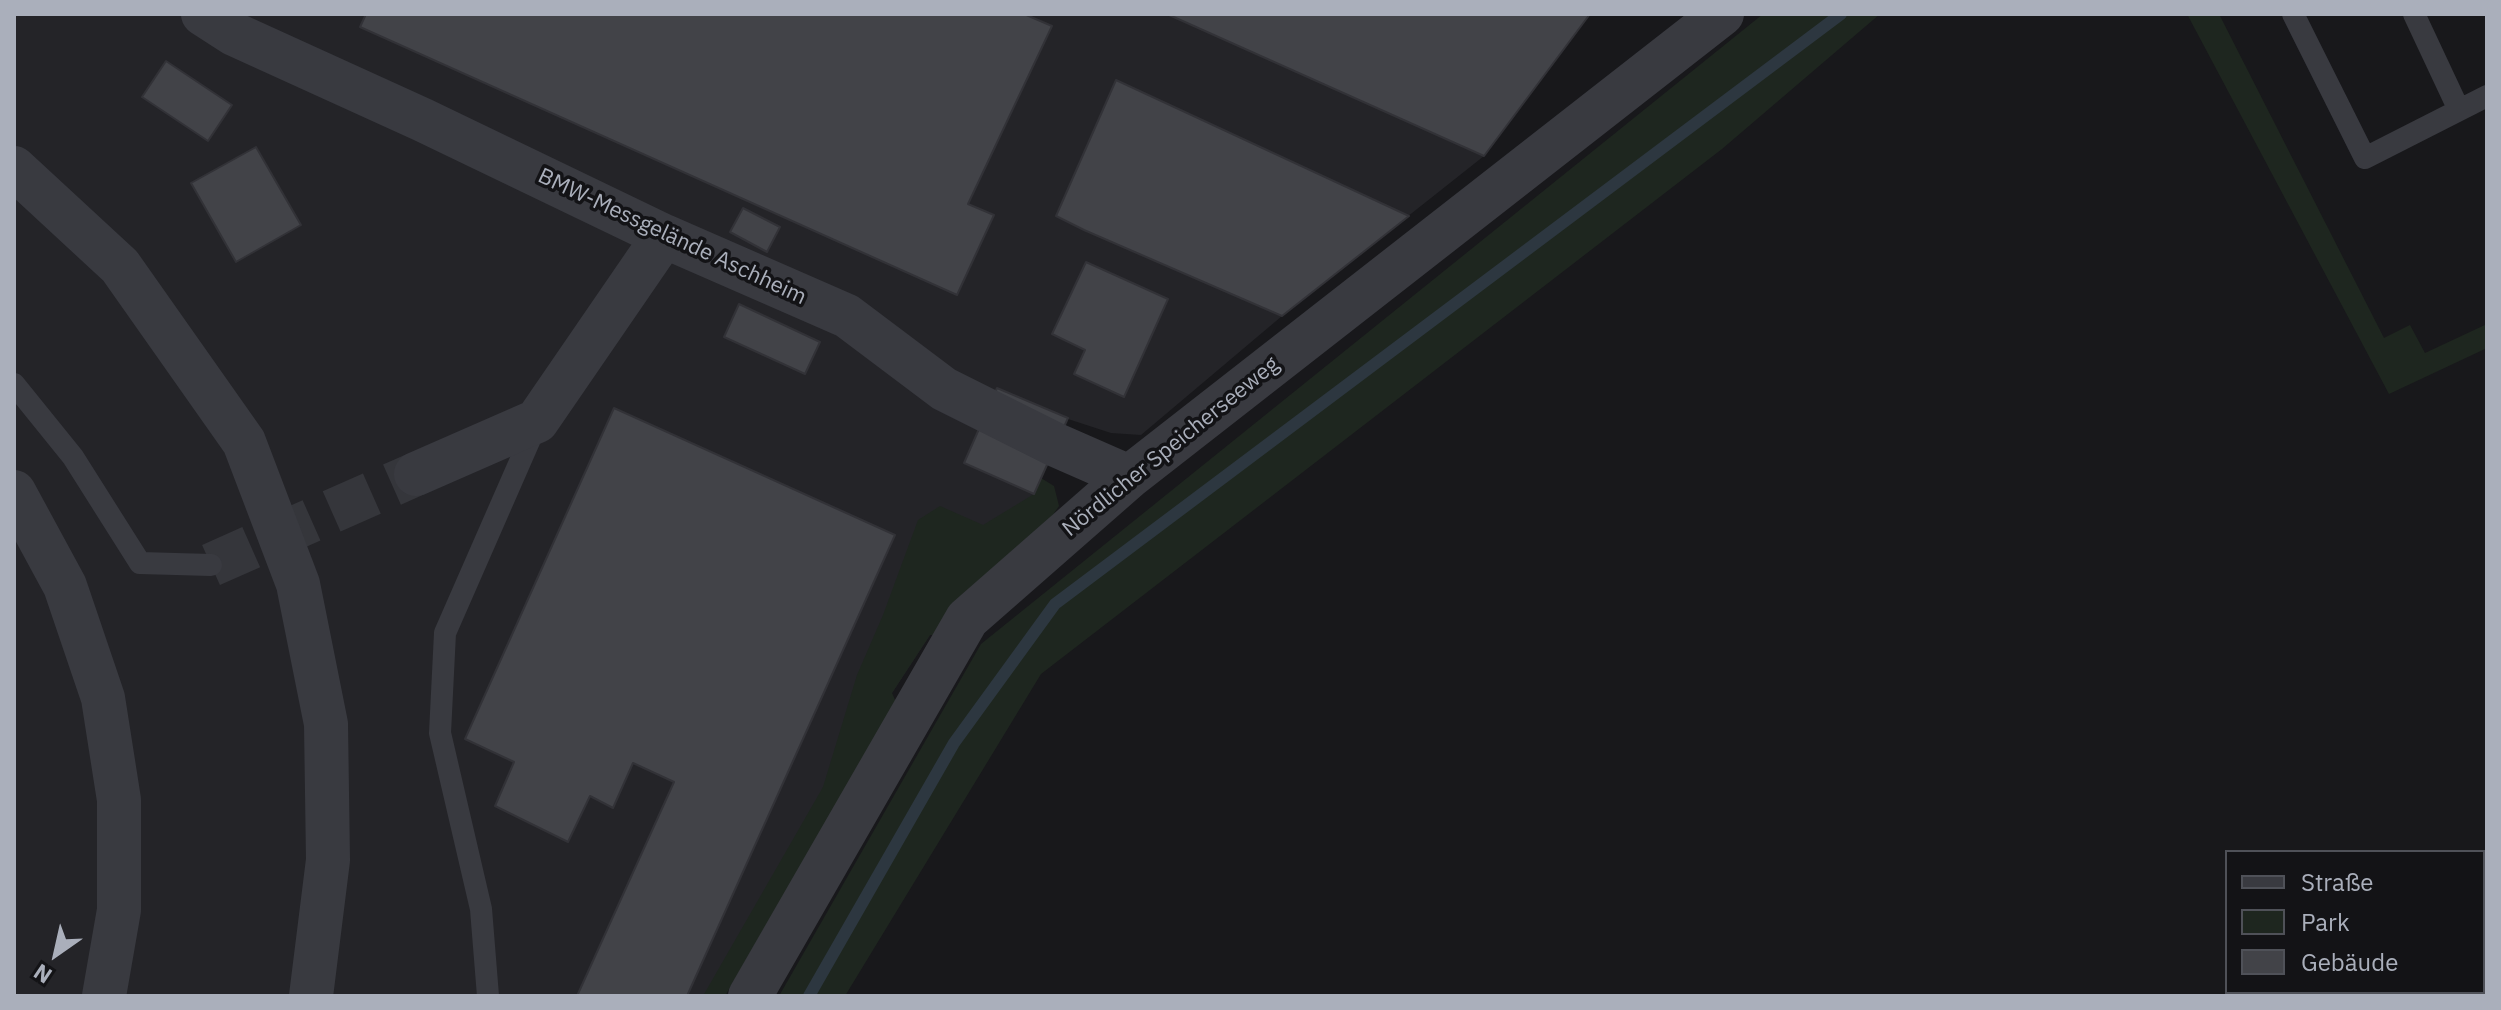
<!DOCTYPE html>
<html>
<head>
<meta charset="utf-8">
<style>
  body { margin:0 }
  #map { position:relative; width:2501px; height:1010px; overflow:hidden; background:#18181b; font-family:"IBM Plex Sans",sans-serif }
  canvas { display:block }
  .frame { position:absolute; inset:0; border:16px solid #aaafbb; pointer-events:none }
  .legend { position:absolute; left:2225px; top:850px; width:260px; height:144px; box-sizing:border-box; background:#131316; border:2px solid #4f5158; margin:0; padding:10px 14px; list-style:none; font-size:24px; color:#aaafbb }
  .legend li { display:flex; align-items:center; gap:16px; height:40px }
  .legend b { width:40px; border:2px solid #4f5158 }
  .north { position:absolute; left:16px; top:914px; width:80px; height:80px; -webkit-text-stroke:6px #131316; paint-order:stroke; rotate:214deg; font-size:22px; font-weight:700; line-height:32px; text-align:center; color:#aaafbb }
  .north::after { content:''; display:block; margin:auto; width:28px; height:36px; background:#aaafbb; clip-path:polygon(50% 0,100% 100%,50% 72%,0 100%) }
</style>
</head>
<body>
<div id="map">
<canvas width="2501" height="1010"></canvas>
<div class="frame"></div>
<ul class="legend">
<li><b style="height:10px;background:#393a40"></b>Straße</li>
<li><b style="height:22px;background:#1e261f"></b>Park</li>
<li><b style="height:22px;background:#424348"></b>Gebäude</li>
</ul>
<div class="north">N</div>
</div>
<script>
const c = document.querySelector('canvas').getContext('2d');
c.lineJoin = 'round';
function paint(path, color) { c.fillStyle = color; c.fill(path, 'evenodd'); }
const toPath = rows => new Path2D(rows.map(r => 'M' + r).join(''));
function stroke(path, color, width, dash) { c.strokeStyle = color; c.lineWidth = width; c.lineCap = dash ? 'butt' : 'round'; c.setLineDash(dash || []); c.stroke(path); }
function label(font, color, halo, rows, align = 'center') {
  c.font = font + ' "IBM Plex Sans",sans-serif'; c.lineWidth = 7; c.setLineDash([]); c.textBaseline = 'middle'; c.strokeStyle = halo; c.fillStyle = color; for (const [text, x, y, turn = 0] of rows) {
    c.save(); c.translate(x, y); c.rotate((+turn || 0) * Math.PI / 180); c.textAlign = isNaN(turn) ? turn : align; if (halo) c.strokeText(text, 0, 0); c.fillText(text, 0, 0); c.restore();
  }
}
paint(toPath([
  [14,14,1590,14,1484,156,1282,316,1141,435,1111,433,1068,419,1034,494,1052,510,930,635,892,693,718,996,14,996]
]), '#242428');
paint(toPath([
  [1763,14,1880,14,1722,149,1041,674,845,996,779,996,981,644],
  [2187,14,2219,14,2384,338,2410,325,2425,353,2487,324,2487,348,2389,394],
  [1041,478,1054,486,1059,506,1035,541,937,635,930,635,892,693,896,702,725,996,703,996,823,787,857,675,883,615,918,520,940,506,983,525,1034,494]
]), '#1e261f');
stroke(toPath([
  [809,996,954,743,1055,604,1841,14]
]), '#2d3740', 12);
const building = toPath([
  [366,14,1024,14,1052,26,968,204,994,215,957,295,360,27,366,14],
  [1167,14,1590,14,1484,156,1167,14],
  [166,61,232,105,208,141,142,97,166,61],
  [1116,80,1409,216,1282,316,1084,230,1056,216,1116,80],
  [256,147,301,225,236,262,191,183,256,147],
  [743,208,780,227,767,252,730,232,743,208],
  [1086,262,1168,299,1124,397,1074,374,1085,350,1052,334,1086,262],
  [739,304,820,342,805,374,724,337,739,304],
  [997,388,1068,418,1034,494,964,463,997,388],
  [614,408,895,535,687,996,577,996,674,782,633,763,613,808,590,796,568,842,495,806,514,762,465,739,614,408]
]);
paint(building, '#424348');
stroke(building, '#323237', 2);
stroke(toPath([
  [211,565,416,474]
]), '#35363b', 44, [44, 22]);
stroke(toPath([
  [2293,14,2365,158,2487,96],
  [2414,14,2459,110],
  [14,384,73,457,140,563,211,565],
  [488,996,481,909,440,733,445,633,537,423]
]), '#393a40', 22);
stroke(toPath([
  [203,14,234,34,423,120,664,236,847,316,944,389,1056,445,1129,477],
  [14,168,120,266,244,442,298,584,326,724,328,860,311,996],
  [416,474,537,421,664,236],
  [14,492,65,586,103,698,119,800,119,910,104,996],
  [750,996,967,619,1129,477,1722,14]
]), '#393a40', 44);
label('22px', '#aaafbb', '#131316', [
  ["BMW-Messgelände Aschheim",672,237,25],
  ["Nördlicher Speicherseeweg",1171,447,-39]
]);
</script>
</body>
</html>
